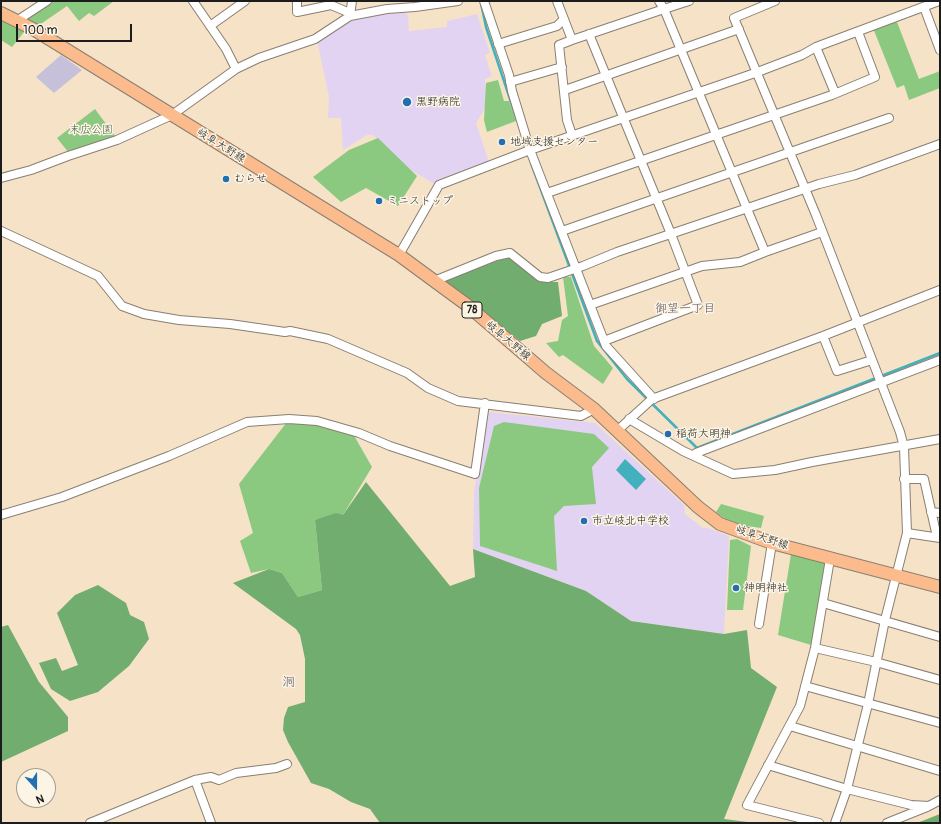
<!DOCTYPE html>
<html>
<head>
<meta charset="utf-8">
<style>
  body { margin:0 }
  #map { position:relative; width:941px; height:824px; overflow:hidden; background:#f6e2c7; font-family:Pangolin,sans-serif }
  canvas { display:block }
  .frame { position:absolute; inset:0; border:2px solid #1c1c1c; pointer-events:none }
  .north { position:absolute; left:16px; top:768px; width:40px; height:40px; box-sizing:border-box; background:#fcf5e5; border:1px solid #a29e95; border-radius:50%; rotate:159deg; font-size:11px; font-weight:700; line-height:16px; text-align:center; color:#1c1c1c }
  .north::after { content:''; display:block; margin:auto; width:14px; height:18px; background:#1f6fb2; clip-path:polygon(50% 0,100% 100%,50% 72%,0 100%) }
  .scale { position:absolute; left:16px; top:24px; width:116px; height:18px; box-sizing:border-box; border:2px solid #1c1c1c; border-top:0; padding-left:5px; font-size:12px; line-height:14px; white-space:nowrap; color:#1c1c1c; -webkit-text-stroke:3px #fcf5e5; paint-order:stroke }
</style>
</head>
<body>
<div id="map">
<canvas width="941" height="824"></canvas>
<div class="frame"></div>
<div class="north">N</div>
<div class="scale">100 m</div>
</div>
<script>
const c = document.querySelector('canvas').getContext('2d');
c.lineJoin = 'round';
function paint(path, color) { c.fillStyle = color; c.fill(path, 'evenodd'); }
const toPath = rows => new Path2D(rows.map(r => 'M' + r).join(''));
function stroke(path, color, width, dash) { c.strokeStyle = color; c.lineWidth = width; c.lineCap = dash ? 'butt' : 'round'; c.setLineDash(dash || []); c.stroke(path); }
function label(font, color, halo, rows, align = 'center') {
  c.font = font + ' Pangolin,"Klee One",sans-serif'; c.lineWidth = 3; c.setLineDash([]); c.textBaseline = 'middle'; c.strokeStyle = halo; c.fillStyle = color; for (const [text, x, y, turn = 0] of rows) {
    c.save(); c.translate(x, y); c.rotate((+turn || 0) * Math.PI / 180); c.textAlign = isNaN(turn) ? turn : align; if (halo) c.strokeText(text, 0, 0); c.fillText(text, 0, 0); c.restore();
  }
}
paint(toPath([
  [403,12,408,15,409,31,447,27,447,21,477,14,490,53,485,55,492,76,485,79,486,107,476,123,489,162,434,184,408,168,373,135,367,135,343,150,341,118,328,118,329,97,317,40,356,17],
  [489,412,595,423,684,505,685,514,703,528,708,528,729,536,724,634,631,621,586,591,473,549,474,491]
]), '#e3d3f2');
paint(toPath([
  [61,55,82,70,54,93,36,77]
]), '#c6c0da');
paint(toPath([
  [49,1,114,1,94,16,89,13,79,21,67,6,35,28,27,21,27,17],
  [1,19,24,32,12,47,1,40],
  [897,22,919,79,940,71,940,88,909,100,904,85,897,88,873,28],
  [498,80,504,101,509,101,516,121,487,132,484,120,486,83],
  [95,109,115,136,69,153,57,138],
  [378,138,417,176,398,206,366,188,341,202,313,177,349,150],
  [563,277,571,277,594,346,613,368,603,384,563,355,559,357,546,343,558,341,562,320,568,316],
  [287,422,304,422,352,432,372,467,343,515,315,520,322,590,298,597,282,573,269,569,251,573,240,541,253,533,239,484],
  [504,422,594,434,609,448,592,467,596,504,564,506,554,516,557,571,480,546,479,488,494,426],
  [721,504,764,516,761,528,732,524,716,512],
  [737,539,751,546,743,610,727,610,730,540],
  [791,554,828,564,811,645,778,635]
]), '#8bc980');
paint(toPath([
  [510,256,541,282,558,282,562,316,542,324,536,336,520,341,443,281],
  [366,482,450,586,475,577,473,549,586,591,631,621,724,634,747,630,751,668,777,687,724,819,755,823,380,823,370,809,351,802,329,789,311,783,288,742,283,730,284,718,288,707,305,702,305,659,300,635,296,629,233,583,269,569,282,573,298,597,322,590,315,520,336,513,343,515],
  [98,585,126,603,130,615,144,622,149,639,129,666,98,692,70,701,51,689,39,663,56,658,62,671,78,665,57,613,75,595],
  [8,625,39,682,68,717,68,731,1,762,1,627],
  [940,814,940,823,917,823]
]), '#70ad6e');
paint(toPath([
  [625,459,646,479,636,490,616,470]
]), '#42b1bd');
stroke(toPath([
  [481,3,486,27,517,120],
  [531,163,597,341,627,379,697,448,940,353]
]), '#42b1bd', 2.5);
const minor = toPath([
  [193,1,226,49,236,69],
  [297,1,297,12,331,5,350,13],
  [484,1,509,75,512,91,530,150,606,346,654,399],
  [557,1,572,40,664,9,765,252,740,262,702,266,590,305],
  [659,1,664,9,689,1],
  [775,1,734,18,816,215,900,432,904,447,907,533,885,620,868,704,847,789,835,823],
  [924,7,940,50],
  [350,16,352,1],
  [18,20,47,1],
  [210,26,245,1],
  [589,34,671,234,698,305,604,341],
  [572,40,559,45,567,120,572,135],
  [498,44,557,26,564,19],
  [816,47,835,93],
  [510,82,562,67],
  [565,90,739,29],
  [1,178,31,170,68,156,117,140,172,115,236,69,259,58,315,39,350,16,387,9,415,7,458,1],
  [547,193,832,95,875,77,858,32],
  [1,231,98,276,122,306,144,314,179,320,230,324,285,332,290,331,328,339,407,373,428,388,458,401,581,416,594,409],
  [562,231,889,118],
  [765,252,822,232],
  [399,255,439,185,530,150,755,73,802,55,816,47,939,1],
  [434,281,496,256,510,253,540,277,548,278,583,266,617,252,819,184,855,175,940,144],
  [823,336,837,371,872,360],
  [629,419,683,451,733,474,775,470,812,462,940,439],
  [618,430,652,399,823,336,940,290],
  [694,456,696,453,940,360],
  [904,479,924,479,937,537],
  [931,512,940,513],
  [1,515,62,497,169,456,247,422,289,419,317,421,359,433,390,446,475,474,485,403],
  [907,533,940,538],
  [823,603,940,637],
  [759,624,772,543],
  [815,648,876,662,940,680],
  [805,686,940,723],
  [790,726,940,771],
  [768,765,847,789,911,805,929,806,940,800],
  [195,780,211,823],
  [90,823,195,780,211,777,219,780,236,773,276,768,287,764],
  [819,823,747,805,800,706,815,648,830,559],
  [887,823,927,807]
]);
const primary = toPath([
  [1,13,33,29,399,255,467,305,546,373,594,409,698,507,720,524,772,543,940,587]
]);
stroke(minor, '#897f72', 10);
stroke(primary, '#897f72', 14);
stroke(minor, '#fff', 8);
stroke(primary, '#fbbb8c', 12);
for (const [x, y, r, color] of [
  [407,102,5,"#1f6fb2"],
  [502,142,4,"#1f6fb2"],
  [226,179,4,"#1f6fb2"],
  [379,201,4,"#1f6fb2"],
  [668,434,4,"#1f6fb2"],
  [584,521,4,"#1f6fb2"],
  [736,588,4,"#1f6fb2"]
]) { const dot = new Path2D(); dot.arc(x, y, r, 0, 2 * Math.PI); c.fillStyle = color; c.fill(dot); stroke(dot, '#fcf5e5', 1.5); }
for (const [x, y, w] of [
  [472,310,20]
]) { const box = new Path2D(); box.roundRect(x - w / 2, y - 8, w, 16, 3); c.fillStyle = '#fcf5e5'; c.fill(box); stroke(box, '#1c1c1c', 1); }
label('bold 10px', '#1c1c1c', null, [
  ["78",472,310]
]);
label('11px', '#1c1c1c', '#fcf5e5', [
  ["黒野病院",416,102],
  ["地域支援センター",510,142],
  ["むらせ",234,179],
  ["ミニストップ",387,201],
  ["稲荷大明神",676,434],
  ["市立岐北中学校",592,521],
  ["神明神社",744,588]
], 'left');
label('11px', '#43593f', '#fcf5e5', [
  ["末広公園",91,130]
]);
label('11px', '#1c1c1c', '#fcf5e5', [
  ["岐阜大野線",221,146,32],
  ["岐阜大野線",508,341,40],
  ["岐阜大野線",762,538,18]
]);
label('12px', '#5c5060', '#fcf5e5', [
  ["御望一丁目",685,309]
]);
label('13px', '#5c5060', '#fcf5e5', [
  ["洞",289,683]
]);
</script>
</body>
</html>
